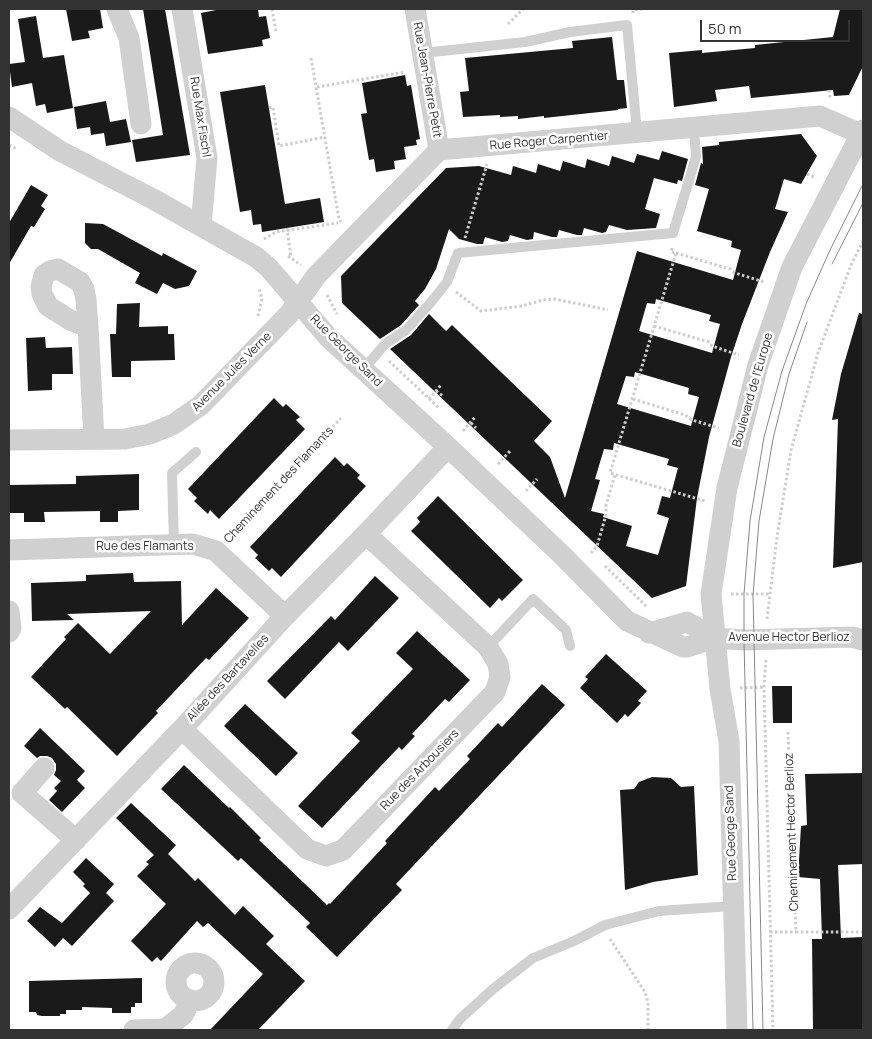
<!DOCTYPE html>
<html>
<head>
<meta charset="utf-8">
<style>
  body { margin:0 }
  #map { position:relative; width:872px; height:1039px; overflow:hidden; background:#fff; font-family:Manrope,sans-serif }
  canvas { display:block }
  .frame { position:absolute; inset:0; border:10px solid #333; pointer-events:none }
  .scale { position:absolute; left:700px; top:20px; width:150px; height:22px; box-sizing:border-box; border:2px solid #333; border-top:0; padding-left:6px; font-size:15px; line-height:18px; white-space:nowrap; color:#333; -webkit-text-stroke:4px #fff; paint-order:stroke }
</style>
</head>
<body>
<div id="map">
<canvas width="872" height="1039"></canvas>
<div class="frame"></div>
<div class="scale">50 m</div>
</div>
<script>
const c = document.querySelector('canvas').getContext('2d');
c.lineJoin = 'round';
function paint(path, color) { c.fillStyle = color; c.fill(path, 'evenodd'); }
const toPath = rows => new Path2D(rows.map(r => 'M' + r).join(''));
function stroke(path, color, width, dash) { c.strokeStyle = color; c.lineWidth = width; c.lineCap = dash ? 'butt' : 'round'; c.setLineDash(dash || []); c.stroke(path); }
function label(font, color, halo, rows, align = 'center') {
  c.font = font + ' Manrope,sans-serif'; c.lineWidth = 5; c.setLineDash([]); c.textBaseline = 'middle'; c.strokeStyle = halo; c.fillStyle = color; for (const [text, x, y, turn = 0] of rows) {
    c.save(); c.translate(x, y); c.rotate((+turn || 0) * Math.PI / 180); c.textAlign = isNaN(turn) ? turn : align; if (halo) c.strokeText(text, 0, 0); c.fillText(text, 0, 0); c.restore();
  }
}
paint(toPath([
  [66,9,100,9,103,28,88,31,90,38,72,41],
  [143,9,165,9,190,155,136,162,132,140,163,135],
  [221,9,258,9,259,17,266,16,270,38,262,40,263,46,208,54,201,13],
  [840,9,863,9,863,66,849,95,834,96,833,90,751,98,749,86,715,90,717,101,674,107,669,53,702,50,702,53,755,48,755,45,833,37],
  [36,16,43,58,64,55,73,108,47,113,45,104,36,106,32,83,12,87,9,64,25,62,18,19],
  [612,37,617,80,624,80,627,108,618,109,618,110,544,118,544,116,518,119,518,116,500,117,500,115,463,117,460,92,469,91,465,58,573,48,572,41],
  [405,75,407,86,411,85,420,139,416,140,417,145,404,147,406,159,394,161,395,169,376,172,374,159,369,160,361,114,367,113,362,83],
  [265,85,285,204,320,198,324,222,262,232,261,224,253,225,251,210,240,212,220,92],
  [106,101,110,122,126,119,131,142,106,146,104,133,91,135,90,127,77,129,74,107],
  [801,134,817,156,801,184,784,179,775,209,788,212,770,252,742,324,731,357,709,437,697,498,686,586,652,598,390,349,411,335,429,314,446,331,452,325,552,421,534,441,550,457,565,498,637,251,733,280,741,250,731,247,732,241,697,231,709,189,695,185,701,163,703,164,702,147,719,145,719,142],
  [656,299,711,315,709,321,720,324,712,353,639,331,647,303,655,304],
  [635,372,689,388,688,394,699,397,691,426,617,404,626,376,634,377],
  [614,443,669,459,667,465,678,468,670,498,662,496,657,514,669,518,658,555,626,546,632,526,603,517,604,514,591,511,600,480,595,479,604,449,613,450],
  [662,151,688,159,682,181,678,180,677,184,654,178,645,209,660,214,656,228,627,230,609,225,606,232,602,233,584,228,582,235,577,235,559,230,557,237,552,237,534,232,533,239,527,240,510,235,508,241,502,242,485,237,483,244,477,244,459,239,449,229,436,269,425,289,415,301,419,305,401,325,380,339,342,303,341,276,446,168,479,166,511,175,513,166,536,173,538,164,560,171,563,161,585,168,587,159,609,166,612,156,634,163,637,154,659,160],
  [31,185,48,195,41,206,45,209,34,227,31,226,9,264,9,223],
  [85,223,103,224,162,256,163,253,197,271,189,286,175,289,163,283,157,294,135,283,140,273,98,249,91,249,85,243],
  [140,303,139,327,168,326,168,334,174,334,175,360,131,361,131,377,112,377,110,334,116,334,117,304],
  [859,313,863,314,863,562,833,568,838,419,832,420,841,374],
  [45,337,46,348,72,347,73,374,52,374,52,390,28,391,26,338],
  [274,398,283,407,286,404,300,417,296,420,305,429,219,519,210,510,208,514,194,501,197,498,188,489],
  [335,457,344,466,347,463,360,475,357,478,366,486,281,577,272,568,269,571,255,558,258,555,250,547],
  [139,474,139,510,118,511,118,522,100,522,100,511,44,512,45,522,24,522,24,513,10,513,9,485,76,484,76,476],
  [438,496,523,580,502,601,499,598,490,608,411,531,420,522,417,518],
  [133,573,134,582,181,581,182,625,216,588,249,618,209,660,206,658,156,711,158,713,117,756,67,707,65,709,31,677,66,639,64,637,78,623,110,654,151,611,67,614,74,620,32,621,31,583,86,581,86,575],
  [375,576,399,598,348,651,339,642,285,699,267,681,331,616,335,620],
  [417,631,470,680,449,702,445,699,412,734,415,736,402,750,399,747,322,828,298,806,360,741,351,733,413,669,396,653],
  [606,654,647,691,638,701,641,703,628,717,625,714,617,723,580,688,588,679,585,677],
  [542,684,565,705,396,884,402,890,337,957,306,927,310,923,241,858,238,861,161,789,184,765,229,808,230,807,261,838,259,840,327,905,329,903,330,904,387,843,385,841,435,787,439,791,470,759,467,756,498,723,502,727],
  [772,686,792,686,792,723,773,723],
  [245,704,298,753,276,776,224,726],
  [40,728,85,771,77,780,85,788,62,812,49,800,57,791,54,788,61,781,54,775,56,770,56,764,52,758,47,756,40,756,37,758,24,746],
  [863,773,863,864,838,865,841,938,863,937,863,1029,813,1030,812,939,822,939,820,879,798,877,801,826,807,825,805,774],
  [652,777,671,778,681,787,694,786,698,875,653,882,625,890,620,790,634,789,639,782],
  [131,803,176,845,168,854,195,881,198,878,235,915,243,906,274,936,266,944,305,981,258,1030,210,1030,263,974,208,923,203,927,197,921,161,961,157,957,152,962,131,941,166,904,137,876,149,864,146,862,154,855,116,818],
  [86,858,114,884,106,893,114,901,72,946,63,938,55,947,27,921,40,907,62,923,90,893,83,886,85,884,73,872],
  [142,978,142,1003,135,1003,135,1007,131,1007,131,1013,112,1013,112,1008,82,1007,82,1010,66,1010,66,1014,60,1014,60,1016,42,1016,37,1015,36,1012,29,1012,29,981]
]), '#1a1a1a');
stroke(toPath([
  [272,9,276,31],
  [633,13,633,10,642,9],
  [508,24,523,9],
  [311,58,339,219,341,222],
  [317,87,405,72],
  [829,90,830,99],
  [269,108,273,107,279,146,325,137],
  [9,145,17,149],
  [807,174,814,177],
  [287,228,291,258],
  [465,238,487,164],
  [264,239,276,232,338,223],
  [672,248,671,252,676,253,610,473,705,501],
  [676,253,730,269,735,273,764,282],
  [288,256,301,265],
  [456,292,481,311,522,306,543,300,555,299,608,310],
  [327,295,337,314],
  [258,316,262,299,259,288],
  [654,326,709,342,712,346,739,355],
  [389,361,439,408],
  [436,391,443,396],
  [429,399,441,385],
  [633,399,685,415,692,420,719,428],
  [471,423,476,428],
  [463,431,475,417],
  [498,464,510,451],
  [526,491,537,479],
  [230,536,341,418],
  [591,553,597,546,606,515,606,505,615,475],
  [605,566,647,607],
  [731,594,770,594],
  [767,619,777,537,791,450,818,353,851,265,863,241],
  [766,660,764,687,773,1030],
  [740,688,764,687],
  [788,732,796,932,863,932],
  [770,932,796,932],
  [610,939,645,992,648,1003,648,1030]
]), '#cdcdcd', 3, [2.5, 2.5]);
stroke(toPath([
  [423,53,525,42,570,32,627,25,637,132],
  [363,370,385,344,406,330,432,301,447,282,458,253,673,233,696,157,694,128],
  [174,545,172,473,196,452],
  [488,647,533,599,566,630,570,646],
  [452,1030,460,1019,493,989,533,958,574,941,605,925,659,911,733,906]
]), '#d0d0d0', 10);
stroke(toPath([
  [117,9,129,38,141,124],
  [182,9,207,158,201,226],
  [415,9,439,150],
  [9,117,60,151,153,199,256,257,269,268,328,337,448,447,562,555,627,621,683,647,687,647,715,638],
  [88,327,70,320,48,306,42,294,41,287,44,275,50,271,58,269,80,282,84,289,86,300,88,327,94,439],
  [9,440,125,439,150,434,174,424,201,405,290,313,316,276,439,150,820,116,861,134],
  [9,550,193,544,216,551,285,616],
  [9,611,11,628,9,632],
  [649,633,687,622,715,638,744,640,852,637,863,640],
  [182,729,307,849,326,856,343,850,495,692,500,677,498,664,488,647,366,534],
  [44,768,22,793,76,840],
  [9,909,182,729,285,616,366,534,448,447],
  '176 982a19 19 0 1 1 38 0a19 19 0 1 1-38 0Z',
  [134,1030,165,1029,183,1015,191,1000],
  [737,1030,729,741,720,689,711,594,727,488,758,365,792,267,863,130]
]), '#d0d0d0', 21);
stroke(toPath([
  [832,264,863,203],
  [753,1030,744,640,744,594,750,521,764,437,782,371,806,304,830,250,863,184],
  [763,1030,753,595,759,521,773,439,789,374,807,322]
]), '#888', 1);
label('12px', '#333', '#fff', [
  ["Rue Jean-Pierre Petit",427,80,80],
  ["Rue Max Fischl",200,117,81],
  ["Rue Roger Carpentier",549,141,-5],
  ["Rue George Sand",346,351,45],
  ["Avenue Jules Verne",232,372,-45],
  ["Boulevard de l'Europe",753,390,-74],
  ["Cheminement des Flamants",279,485,-47],
  ["Rue des Flamants",145,547],
  ["Avenue Hector Berlioz",789,638],
  ["Allée des Bartavelles",228,678,-47],
  ["Rue des Arbousiers",420,770,-46],
  ["Cheminement Hector Berlioz",792,832,-92],
  ["Rue George Sand",731,833,-92]
]);
</script>
</body>
</html>
